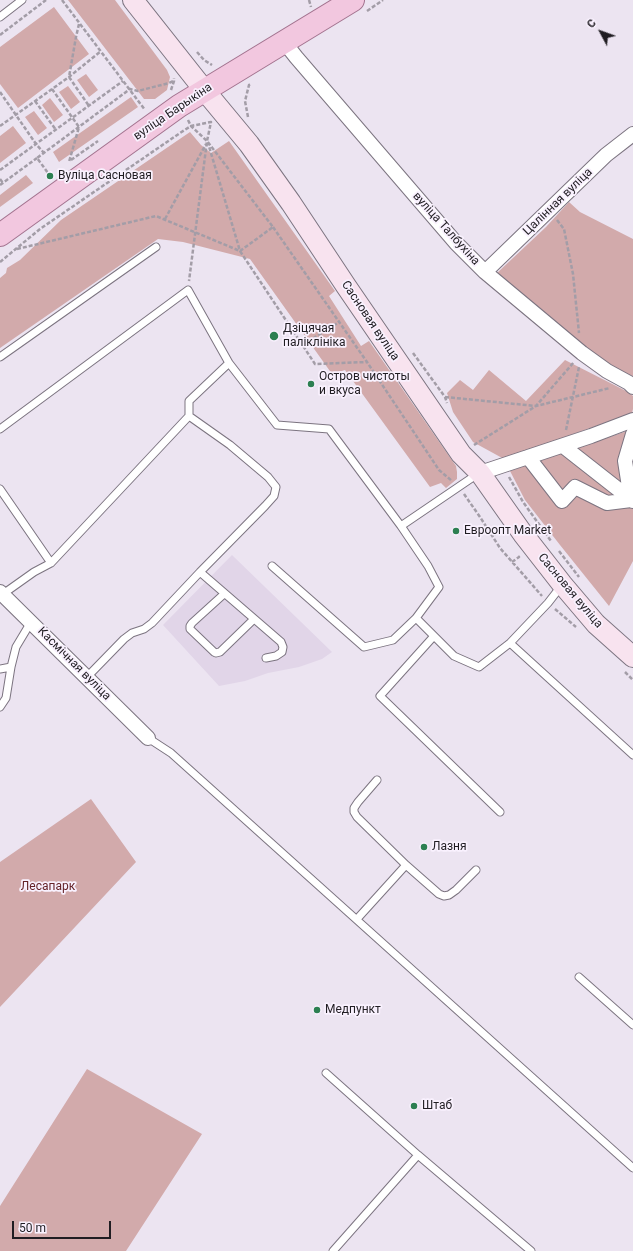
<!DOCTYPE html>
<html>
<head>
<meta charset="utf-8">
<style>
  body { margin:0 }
  #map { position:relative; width:633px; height:1251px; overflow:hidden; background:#ece4f1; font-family:Roboto,sans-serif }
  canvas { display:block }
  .north { position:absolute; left:581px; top:12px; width:40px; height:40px; -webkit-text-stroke:3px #f9f1fe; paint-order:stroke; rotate:311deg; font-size:11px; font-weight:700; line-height:16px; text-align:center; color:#201d22 }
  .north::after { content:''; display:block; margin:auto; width:14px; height:18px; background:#201d22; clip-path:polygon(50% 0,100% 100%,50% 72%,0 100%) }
  .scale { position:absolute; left:12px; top:1221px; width:99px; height:18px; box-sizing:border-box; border:2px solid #201d22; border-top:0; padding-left:5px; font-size:12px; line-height:14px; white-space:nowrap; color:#201d22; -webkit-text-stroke:3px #f9f1fe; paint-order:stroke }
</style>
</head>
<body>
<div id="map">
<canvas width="633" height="1251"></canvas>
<div class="north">С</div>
<div class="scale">50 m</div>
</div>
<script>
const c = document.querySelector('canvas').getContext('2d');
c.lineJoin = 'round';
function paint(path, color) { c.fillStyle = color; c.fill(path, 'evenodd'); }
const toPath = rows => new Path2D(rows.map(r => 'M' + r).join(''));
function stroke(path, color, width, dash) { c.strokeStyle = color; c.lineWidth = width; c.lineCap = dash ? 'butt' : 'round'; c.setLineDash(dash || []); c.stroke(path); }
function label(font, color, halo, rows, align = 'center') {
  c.font = font + ' Roboto,sans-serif'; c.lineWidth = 3.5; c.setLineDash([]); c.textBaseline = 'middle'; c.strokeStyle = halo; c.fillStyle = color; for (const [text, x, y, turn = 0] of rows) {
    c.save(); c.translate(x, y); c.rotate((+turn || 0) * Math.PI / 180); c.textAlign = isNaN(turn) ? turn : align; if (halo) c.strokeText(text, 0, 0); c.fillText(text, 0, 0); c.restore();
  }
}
paint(toPath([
  [232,555,332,652,322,659,299,667,268,673,245,681,219,686,163,625]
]), '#e1d5e8');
paint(toPath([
  [68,0,115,0,167,70,170,77,167,90,155,99,144,99],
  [54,7,89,54,18,108,0,84,0,47],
  [86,74,98,90,89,97,77,80],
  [68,86,80,102,71,109,59,92],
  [131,97,138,107,59,162,53,152],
  [50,98,63,115,54,122,42,105],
  [34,111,47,128,38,135,25,117],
  [13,126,26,143,0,163,0,136],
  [190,132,201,145,211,153,229,141,335,291,329,296,361,346,369,341,456,466,457,472,457,479,446,488,441,483,430,487,345,370,332,374,250,259,183,242,158,239,0,348,0,278,6,273,7,268,20,260,61,220],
  [26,175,33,183,0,207,0,195],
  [569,202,580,212,633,239,633,376,628,375,589,352,497,273,546,227],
  [565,360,628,392,633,396,633,409,632,413,504,459,473,442,453,412,447,393,460,380,473,390,489,370,526,401],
  [633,429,633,561,609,606,560,545,525,500,510,471],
  [91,799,136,862,0,1007,0,862],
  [87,1069,202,1134,126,1251,0,1251,0,1206]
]), '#d2aaab');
const lane = toPath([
  [0,17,22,0],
  [0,357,156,247],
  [189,416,230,445,268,477,276,487,274,496,265,506,200,572,281,642,283,647,282,652,276,656,266,658],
  [0,429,188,290,229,363,277,425,329,429,401,526],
  [0,489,51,563],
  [272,566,364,647,393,640,416,618,439,587,428,566,401,526,479,473],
  [3,594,34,572,51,563,189,416,189,401,229,363],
  [224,594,192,623,190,626,190,629,214,652,216,653,220,652,254,619],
  [416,618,454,656,479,667,510,643,548,603,562,585],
  [434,636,380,696,500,812],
  [510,643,633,755],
  [0,669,11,667],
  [87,677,124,639,132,633,144,629,152,623,200,572],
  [0,707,6,698,11,667,16,647,31,622],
  [148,738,171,753,633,1168],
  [377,780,358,802,354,808,354,812,357,817,406,865],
  [357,919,406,865,439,894,444,896,449,895,456,890,476,870],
  [579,977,633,1025],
  [326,1073,418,1155,531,1251],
  [333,1251,418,1155]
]);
const street = toPath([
  [285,43,296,57,456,243,485,272,582,353,607,371,629,383,633,387],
  [485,272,606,155,633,134],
  [563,446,633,501],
  [528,457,562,501,575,487,607,503,631,500,625,461,633,434],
  [480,473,591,436,633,420],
  [0,592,148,738]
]);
const secondary = toPath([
  [133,0,205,91,249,144,291,203,346,286,461,454,480,473,523,534,562,584,596,624,633,657]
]);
const primary = toPath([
  [0,235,179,106,353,0]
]);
stroke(lane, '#7c7480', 9);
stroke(street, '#7c7480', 16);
stroke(secondary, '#7c7480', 22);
stroke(primary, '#a3738f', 24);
stroke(toPath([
  [62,0,145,110],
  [309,0,311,7],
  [367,11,383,0],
  [79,24,76,37,69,77,89,106],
  [0,35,46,0],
  [197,52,204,60,212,65],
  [52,89,79,127,69,162],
  [171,90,174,81,174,78],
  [0,92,36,144,44,153],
  [35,101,56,130],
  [248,117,245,101,249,85,252,84],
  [188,120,191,126,207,141,273,227,240,251,208,143],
  [0,126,69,77,101,51],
  [71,160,98,141],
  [0,170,123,81],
  [51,177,37,158,130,89,138,91,169,83,173,81],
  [0,179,3,183],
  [0,185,37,158],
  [165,219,206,144],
  [557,220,564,229,573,274,579,333],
  [273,227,367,362,439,470,452,481],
  [17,249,156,216,240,251,315,364,367,362],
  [0,262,40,229,180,133,191,126,211,122,207,141,189,281],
  [303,345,339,322],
  [413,353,445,397,447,403],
  [445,397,536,406,610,388],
  [566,430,579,367],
  [474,445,536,406,574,362],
  [509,477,523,502,551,541],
  [464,494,480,517,500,548,542,596],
  [492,535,501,533,502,534],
  [559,551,579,577],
  [512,562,519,557,518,556],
  [555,609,576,627],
  [625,672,633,680]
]), '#a39da7', 2.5, [4, 2]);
stroke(lane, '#fff', 7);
stroke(street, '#fff', 14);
stroke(secondary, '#f8e3ef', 20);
stroke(primary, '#f2c7df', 22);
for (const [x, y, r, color] of [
  [50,176,4,"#2c7f51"],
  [274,336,5,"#2c7f51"],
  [311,384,4,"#2c7f51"],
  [456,531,4,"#2c7f51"],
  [424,847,4,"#2c7f51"],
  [317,1010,4,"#2c7f51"],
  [414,1106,4,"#2c7f51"]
]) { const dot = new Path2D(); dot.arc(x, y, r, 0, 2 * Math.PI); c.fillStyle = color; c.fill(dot); stroke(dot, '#f9f1fe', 1.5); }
label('12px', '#201d22', '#f9f1fe', [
  ["вуліца Барыкіна",173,112,-34],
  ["Цалінная вуліца",558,202,-44],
  ["вуліца Талбухіна",446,229,48],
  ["Сасновая вуліца",370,321,56],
  ["Сасновая вуліца",570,591,50],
  ["Касмічная вуліца",74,664,45]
]);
label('12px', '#201d22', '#f9f1fe', [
  ["Вуліца Сасновая",58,176],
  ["Дзіцячая",283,329],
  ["паліклініка",283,343],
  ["Остров чистоты",319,377],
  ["и вкуса",319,391],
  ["Евроопт Market",464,531],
  ["Лазня",432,847],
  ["Медпункт",325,1010],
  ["Штаб",422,1106]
], 'left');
label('12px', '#642228', '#f9f1fe', [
  ["Лесапарк",48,887]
]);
</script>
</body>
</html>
